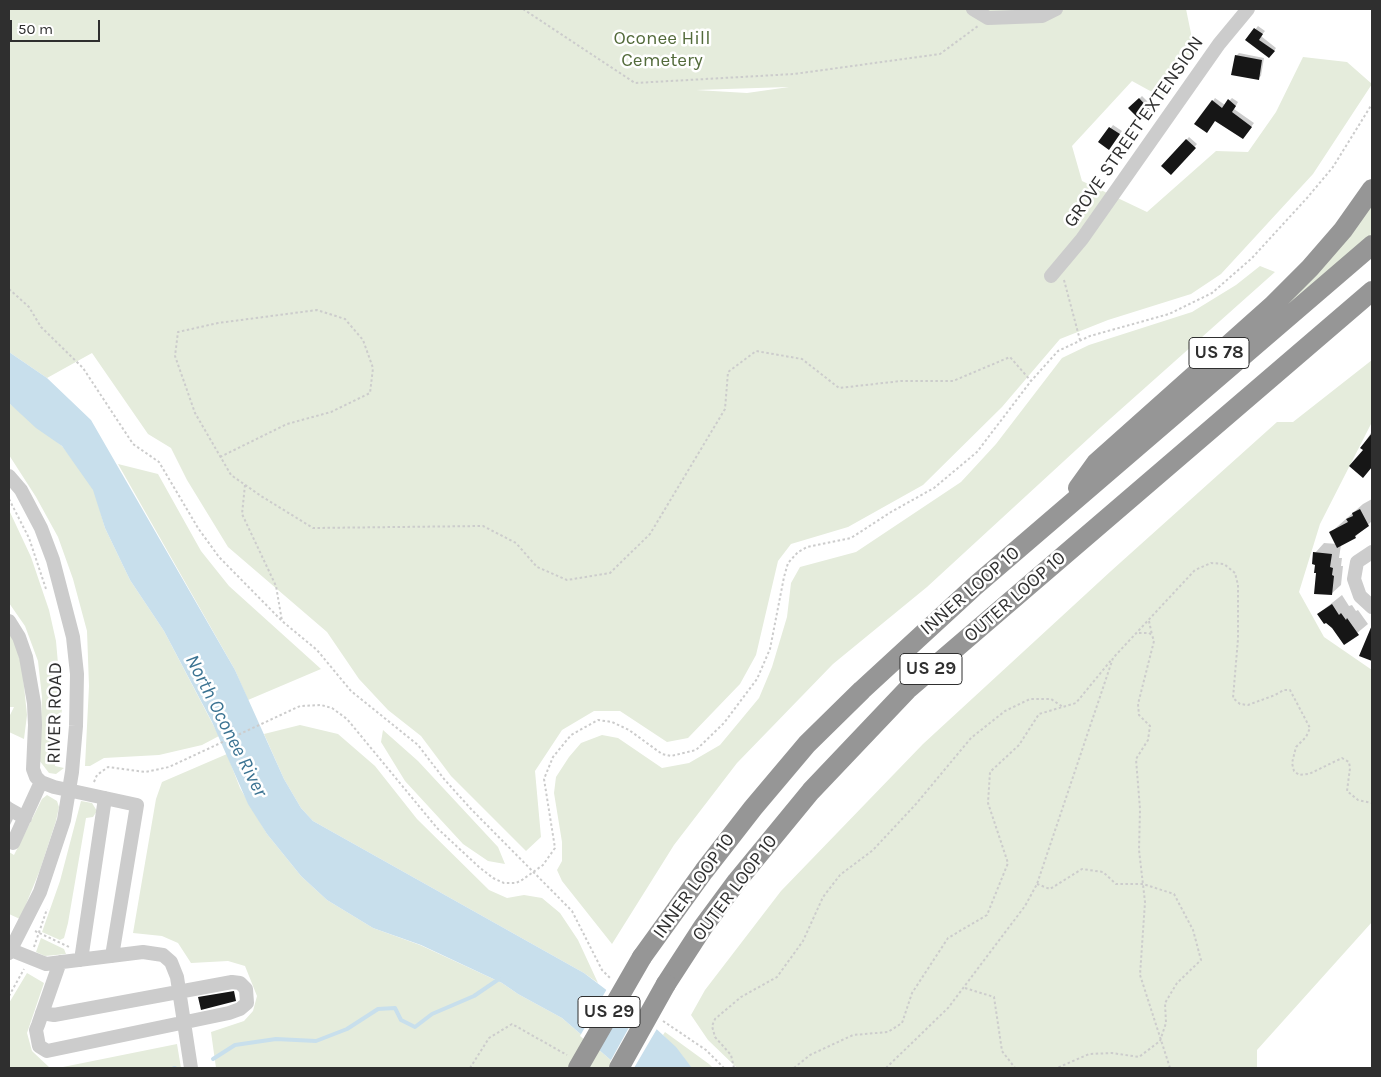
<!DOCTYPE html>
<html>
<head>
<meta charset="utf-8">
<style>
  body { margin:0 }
  #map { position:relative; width:1381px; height:1077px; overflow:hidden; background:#fff; font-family:Karla,sans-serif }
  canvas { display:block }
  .frame { position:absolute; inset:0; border:10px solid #2f2f2f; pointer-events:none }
  .scale { position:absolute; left:10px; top:20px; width:90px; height:22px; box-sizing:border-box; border:2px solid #2f2f2f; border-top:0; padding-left:6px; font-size:15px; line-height:18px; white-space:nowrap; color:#2f2f2f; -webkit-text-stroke:4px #fff; paint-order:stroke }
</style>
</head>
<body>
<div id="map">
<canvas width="1381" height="1077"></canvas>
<div class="frame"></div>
<div class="scale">50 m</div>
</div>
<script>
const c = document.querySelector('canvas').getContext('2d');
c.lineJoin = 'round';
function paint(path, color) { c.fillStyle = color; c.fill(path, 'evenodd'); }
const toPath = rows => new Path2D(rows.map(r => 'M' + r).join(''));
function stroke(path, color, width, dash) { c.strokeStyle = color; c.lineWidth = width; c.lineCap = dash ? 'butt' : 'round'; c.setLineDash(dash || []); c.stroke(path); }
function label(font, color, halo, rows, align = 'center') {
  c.font = font + ' Karla,sans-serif'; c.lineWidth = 5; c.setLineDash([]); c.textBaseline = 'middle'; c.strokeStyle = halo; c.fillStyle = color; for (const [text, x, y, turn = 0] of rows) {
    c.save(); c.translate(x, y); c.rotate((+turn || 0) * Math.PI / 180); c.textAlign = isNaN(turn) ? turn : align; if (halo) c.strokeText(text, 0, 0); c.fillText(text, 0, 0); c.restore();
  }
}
paint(toPath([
  [9,9,1186,9,1194,48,1163,98,1132,81,1072,146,1082,181,1147,212,1216,151,1248,152,1276,112,1303,57,1347,62,1372,84,1313,174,1221,274,1191,294,1108,320,1060,339,1002,407,923,485,848,527,791,544,778,561,756,655,740,684,688,738,667,742,620,711,594,711,562,730,535,771,541,837,526,851,451,776,421,736,388,710,359,679,327,632,228,547,187,480,171,448,148,434,92,353,47,378,9,352],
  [789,87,747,93,696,90,788,87],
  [1372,205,1372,234,1281,314,1278,309,1338,250],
  [1260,266,1275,272,1101,427,927,587,833,664,737,763,674,845,612,944,562,881,557,870,562,861,562,842,554,793,556,777,569,757,581,743,602,735,618,738,662,768,689,763,720,745,759,698,772,667,787,617,791,583,800,567,856,552,961,482,996,444,1062,358,1089,345,1192,312,1236,285],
  [1372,360,1372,422,1320,524,1299,592,1324,637,1372,670,1372,922,1257,1050,1257,1068,737,1068,708,1040,691,1015,705,990,781,891,923,744,1111,571,1277,422,1293,422],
  [9,403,62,446,79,467,94,490,105,528,130,580,164,631,219,736,202,745,159,755,104,758,90,766,85,766,89,686,87,631,73,579,58,537,36,497,9,455],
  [118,464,158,474,201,551,229,586,321,669,248,700,235,670],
  [9,510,31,557,49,610,56,641,62,709,55,766,64,768,56,774,49,773,39,760,42,697,38,661,25,626,9,603],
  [9,632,14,640,22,667,27,715,24,739,9,732,9,717,14,707,9,707],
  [300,725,338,734,375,766,417,819,489,890,507,898,524,895,542,898,560,913,578,940,598,983,584,973,313,821,301,808,284,779,264,734],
  [383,730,418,761,498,847,505,864,488,861,463,844,405,781,381,742],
  [227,754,240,788,267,834,301,876,327,900,373,928,420,945,502,983,518,994,562,1018,620,1068,216,1068,211,1032,244,1021,253,1011,257,996,245,966,228,961,191,963,178,943,162,936,133,933,156,799,162,782],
  [47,795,57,801,59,807,56,821,40,870,20,919,9,914,9,852,14,855,42,799],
  [81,801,92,803,97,811,93,817,86,818,68,923,64,938,60,940,42,932,60,881],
  [41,938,64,949,66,954,45,956,36,952],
  [27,973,44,983,27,1033,32,1051,50,1068,9,1068,9,1003],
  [665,1032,709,1064,713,1068,692,1068,663,1035],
  [177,1044,181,1068,58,1068]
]), '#e5ecdc');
paint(toPath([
  [9,352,47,378,91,420,235,670,284,779,301,808,313,821,584,973,650,1023,676,1047,692,1068,620,1068,562,1018,518,994,502,983,421,945,373,928,327,900,301,876,267,834,248,804,212,722,164,631,130,580,105,528,93,490,62,446,36,428,9,403]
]), '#c8dfec');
paint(toPath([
  [608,987,626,1001,598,1051,580,1036],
  [638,1011,658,1027,634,1068,616,1068,610,1062]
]), '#fff');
paint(toPath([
  [1258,26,1265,31,1261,36,1276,48,1272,54,1247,40],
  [1239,53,1264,58,1261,76,1258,78,1236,56],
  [1142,96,1152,106,1140,118,1130,108],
  [1215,98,1225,105,1232,98,1238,102,1234,109,1254,123,1246,134,1213,101],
  [1113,125,1122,131,1112,145,1100,142],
  [1189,137,1197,144,1171,173,1163,166],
  [1372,431,1372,467,1363,476,1365,450,1362,447],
  [1372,499,1372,521,1355,537,1341,545,1339,558,1342,558,1341,566,1343,566,1341,585,1331,594,1317,572,1315,553,1324,543,1337,544,1330,533,1363,504],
  [1342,595,1349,606,1352,605,1356,611,1358,610,1368,624,1345,643,1333,628,1318,614],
  [9,800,18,809,9,827]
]), '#0003');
stroke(toPath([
  [213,1059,235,1045,276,1039,316,1041,347,1029,378,1009,395,1008,401,1020,415,1027,432,1014,474,996,499,979],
  [174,1068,175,1068]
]), '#c8dfec', 4);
paint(toPath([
  [1254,28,1263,34,1259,40,1275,51,1269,58,1245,40],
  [1235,55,1262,60,1259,80,1231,75],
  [1139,98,1150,110,1140,120,1128,108],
  [1228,99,1236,106,1232,112,1252,127,1243,139,1215,121,1207,133,1194,124,1212,100,1222,108],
  [1109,127,1120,134,1109,150,1098,142],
  [1186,139,1196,148,1171,175,1161,166],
  [1372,433,1372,467,1363,478,1349,466,1363,450,1360,448],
  [1360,509,1369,526,1355,536,1356,538,1337,548,1329,532,1348,522,1346,519,1353,516,1352,513],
  [1313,552,1332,554,1330,567,1333,568,1332,575,1334,576,1332,595,1314,594,1316,573,1314,573,1315,565,1312,564],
  [1332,604,1339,615,1341,613,1346,620,1347,618,1359,635,1344,645,1332,628,1326,623,1324,624,1317,614],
  [1372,625,1372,661,1359,656],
  [234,991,236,1001,201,1010,198,997]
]), '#161616');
stroke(toPath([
  [523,9,635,83,794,74,940,54,978,26],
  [1064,280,1080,340],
  [9,289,29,307,41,327,83,368,133,444,159,462,198,528,219,557,282,621,317,650,351,691,418,745,444,779,471,809,572,911,602,970,611,979],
  [220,457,287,424,331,412,370,393,373,368,363,340,345,319,317,310,218,323,178,332,175,356,195,413,231,475,261,496,313,528,483,526,516,543,537,567,567,580,610,573,650,534,725,409,728,372,756,351,802,359,839,388,901,381,953,381,1010,357,1031,381],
  [245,485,242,514,276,586,282,621],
  [9,499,29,538,46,589],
  [1149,621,1152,635],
  [1139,633,1149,633,1152,635,1154,641,1138,704,1139,715,1150,726,1148,740,1136,759,1140,809,1139,850,1145,902,1140,975,1170,1068],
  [94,782,97,775,108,767,145,772,169,767,300,706,321,705,332,708,347,719,437,828,479,867,493,878,504,883,516,883,522,880,543,865,555,848,544,779,553,757,571,735,598,720,612,722,629,730,662,754,671,756,696,750,724,723,757,679,770,649,784,577,788,563,798,552,807,547,851,538,891,512,934,488,977,452,1031,381,1058,351,1090,336,1169,314,1212,293,1252,258,1307,198,1333,167,1372,104],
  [1037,884,1050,889,1082,869,1103,872,1116,884,1143,884,1174,894,1193,930,1201,960,1177,983,1165,1003,1166,1023,1160,1041,1139,1057,1112,1053,1089,1054,1057,1068],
  [35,931,69,947],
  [34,947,47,909],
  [965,988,994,997,1002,1051,1015,1068],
  [9,996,24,969],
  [663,1021,706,1050,724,1068],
  [470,1068,489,1038,512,1024,567,1055],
  [734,1068,731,1055,715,1037,712,1026,715,1019,741,997,777,977,803,941,823,897,840,875,873,850,916,804,971,738,1005,711,1030,699,1051,699,1063,707],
  [794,1068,810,1055,853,1035,888,1032,902,1023,912,993,948,938,987,915,1008,863,988,803,990,772,1019,745,1039,714,1076,703,1112,659],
  [886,1068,948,1008,1025,906,1037,884,1113,658,1195,570,1211,563,1224,564,1235,573,1238,585,1238,639,1233,698,1240,704,1248,705,1275,695,1284,690,1290,690,1310,728,1306,737,1296,747,1292,763,1294,771,1299,775,1309,774,1342,758,1349,762,1350,768,1347,791,1358,800,1372,803]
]), '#ccc', 2, [2.5, 2.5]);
stroke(toPath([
  [973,9,988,18,1042,16,1056,9],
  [1051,276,1082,239,1219,44,1248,9],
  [9,476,21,490,41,528,53,560,73,637,77,674,76,726,72,772,64,820,40,892,9,953],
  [1372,552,1357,562,1354,579,1360,596,1372,607],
  [9,621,19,637,26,657,34,703,35,725,33,769,36,777,41,782,54,787,137,805,112,956],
  [9,809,25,818],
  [13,843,41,782],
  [11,950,46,964,143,952,163,955,171,962,177,977,191,1068],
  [81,960,105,798],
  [42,1013,54,1015,232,982,240,983,246,989,247,1003,240,1009,229,1013,47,1051,39,1046,36,1030,38,1025,60,962]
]), '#ccc', 14);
stroke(toPath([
  [1078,488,1096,463,1272,306,1310,268,1343,230,1372,189],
  [642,957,704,871,753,808,807,744,862,690,975,586,1372,245],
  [666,984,703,927,737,881,811,791,907,690,1372,291]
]), '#969696', 20);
stroke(toPath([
  [578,1068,642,957],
  [619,1068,666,984]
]), '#969696', 20);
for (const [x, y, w] of [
  [1219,353,60],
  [931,669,62],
  [609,1012,62]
]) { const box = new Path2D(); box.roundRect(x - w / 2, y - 15.5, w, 31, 4); c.fillStyle = '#fff'; c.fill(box); stroke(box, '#2f2f2f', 1); }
label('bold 18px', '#2f2f2f', null, [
  ["US 78",1219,353],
  ["US 29",931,669],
  ["US 29",609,1012]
]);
label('19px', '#536b3b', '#fff', [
  ["Oconee Hill",662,39],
  ["Cemetery",662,61]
]);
label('19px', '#2f2f2f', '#fff', [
  ["GROVE STREET EXTENSION",1134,132,-55],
  ["INNER LOOP 10",970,591,-41],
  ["OUTER LOOP 10",1015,597,-41],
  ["RIVER ROAD",55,713,-89],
  ["INNER LOOP 10",694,886,-54],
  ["OUTER LOOP 10",735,888,-53]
]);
label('italic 20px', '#3b7392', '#fff', [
  ["North Oconee River",226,726,63]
]);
</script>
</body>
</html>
